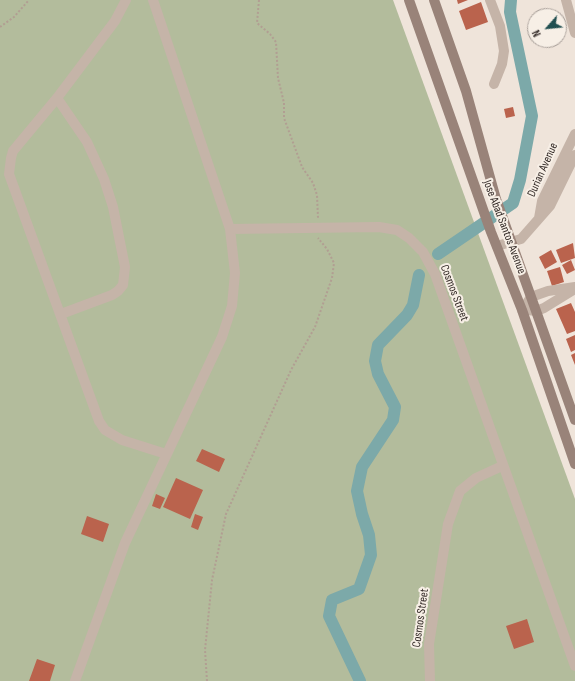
<!DOCTYPE html>
<html>
<head>
<meta charset="utf-8">
<style>
  body { margin:0 }
  #map { position:relative; width:575px; height:681px; overflow:hidden; background:#efe4da; font-family:"Sofia Sans Condensed",sans-serif }
  canvas { display:block }
  .north { position:absolute; left:527px; top:8px; width:40px; height:40px; box-sizing:border-box; background:#f7efe6; border:1px solid #a9a09a; border-radius:50%; rotate:243deg; font-size:11px; font-weight:700; line-height:16px; text-align:center; color:#332a27 }
  .north::after { content:''; display:block; margin:auto; width:14px; height:18px; background:#214f50; clip-path:polygon(50% 0,100% 100%,50% 72%,0 100%) }
</style>
</head>
<body>
<div id="map">
<canvas width="575" height="681"></canvas>
<div class="north">N</div>
</div>
<script>
const c = document.querySelector('canvas').getContext('2d');
c.lineJoin = 'round';
function paint(path, color) { c.fillStyle = color; c.fill(path, 'evenodd'); }
const toPath = rows => new Path2D(rows.map(r => 'M' + r).join(''));
function stroke(path, color, width, dash) { c.strokeStyle = color; c.lineWidth = width; c.lineCap = dash ? 'butt' : 'round'; c.setLineDash(dash || []); c.stroke(path); }
function label(font, color, halo, rows, align = 'center') {
  c.font = font + ' "Sofia Sans Condensed",sans-serif'; c.lineWidth = 4; c.setLineDash([]); c.textBaseline = 'middle'; c.strokeStyle = halo; c.fillStyle = color; for (const [text, x, y, turn = 0] of rows) {
    c.save(); c.translate(x, y); c.rotate((+turn || 0) * Math.PI / 180); c.textAlign = isNaN(turn) ? turn : align; if (halo) c.strokeText(text, 0, 0); c.fillText(text, 0, 0); c.restore();
  }
}
paint(toPath([
  [0,0,393,0,575,499,575,681,0,681]
]), '#b3bc9c');
stroke(toPath([
  [438,254,513,203,520,180,532,116,510,12,511,0],
  [360,681,329,616,332,600,359,589,371,555,369,535,362,514,357,491,362,467,393,420,395,407,378,374,375,361,378,345,407,315,413,305,419,275]
]), '#7ca9a9', 12);
paint(toPath([
  [457,0,468,0,458,4],
  [481,2,488,22,466,30,459,11],
  [513,107,515,116,506,118,504,109],
  [573,243,575,258,561,263,556,250],
  [551,250,557,262,545,269,539,257],
  [571,260,575,270,567,274,562,265],
  [560,267,564,282,552,286,547,271],
  [571,303,575,312,575,331,567,334,556,309],
  [575,335,575,350,571,352,566,339],
  [575,353,575,365,571,355],
  [202,449,225,459,219,472,196,461],
  [176,478,203,490,190,519,163,507],
  [156,494,165,498,160,509,152,506],
  [195,514,203,517,198,530,191,527],
  [87,516,109,524,103,542,81,534],
  [527,619,534,642,514,649,506,626],
  [37,659,55,665,50,681,29,681]
]), '#ba634d');
stroke(toPath([
  [259,0,257,23,270,34,276,42,278,78,284,103,284,118,302,167,313,183,317,195,318,218],
  [0,27,14,17,29,0],
  [207,681,205,650,212,580,226,514,291,370,315,327,332,278,334,263,327,249,318,238]
]), '#b19e92', 2, [2, 2]);
stroke(toPath([
  [126,0,115,21,57,98,13,151,11,158,9,174,99,421,105,430,122,440,166,454],
  [490,0,500,26,504,51,502,64,494,84],
  [566,0,575,33],
  [57,98,87,142,104,179,113,207,125,267,123,285,118,291,112,295,61,314],
  [539,218,542,201,575,134],
  [230,229,379,227,397,230,409,238,423,252,435,274,575,666],
  [497,246,521,239,550,206,575,155],
  [522,310,531,297,548,291,575,287],
  [528,310,536,311,544,308,575,289],
  [75,681,125,543,222,337,232,306,235,273,230,229,153,0],
  [430,681,429,644,448,524,460,491,476,478,502,466]
]), '#c5b4a8', 10);
stroke(toPath([
  [409,0,491,232,522,310,575,464],
  [434,0,466,91,496,199,575,420]
]), '#998379', 10);
label('12px', '#332a27', '#f7efe6', [
  ["Durian Avenue",543,170,-66],
  ["Jose Abad Santos Avenue",504,227,69],
  ["Cosmos Street",454,293,69],
  ["Cosmos Street",421,618,-82]
]);
</script>
</body>
</html>
